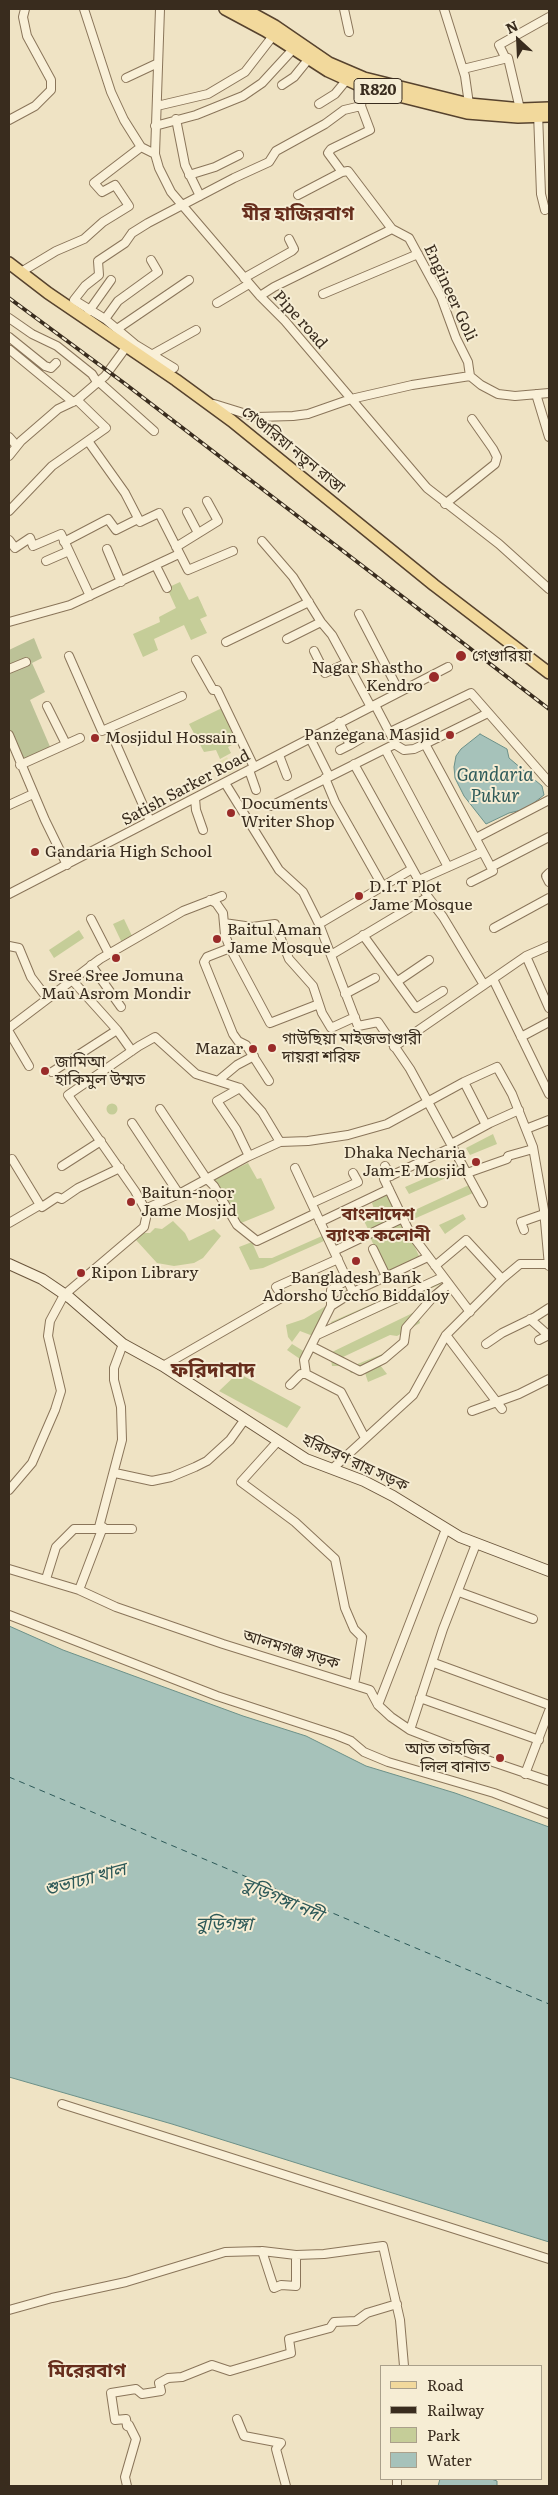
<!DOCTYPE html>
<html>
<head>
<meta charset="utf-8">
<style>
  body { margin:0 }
  #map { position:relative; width:558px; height:2495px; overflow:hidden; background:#efe3c4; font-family:Literata,serif }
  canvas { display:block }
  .frame { position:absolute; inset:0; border:10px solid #392c1e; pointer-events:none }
  .legend { position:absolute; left:380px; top:2365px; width:162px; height:115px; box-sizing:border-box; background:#f6edd4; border:1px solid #aaa08b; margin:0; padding:6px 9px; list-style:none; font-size:15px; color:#392c1e }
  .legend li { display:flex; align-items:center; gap:10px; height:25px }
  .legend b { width:25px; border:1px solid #aaa08b }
  .north { position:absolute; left:493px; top:15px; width:50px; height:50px; -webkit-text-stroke:4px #f6edd4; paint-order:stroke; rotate:335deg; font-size:14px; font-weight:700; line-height:20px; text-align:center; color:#392c1e }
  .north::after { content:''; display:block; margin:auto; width:18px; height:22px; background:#392c1e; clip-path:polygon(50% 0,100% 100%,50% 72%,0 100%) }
</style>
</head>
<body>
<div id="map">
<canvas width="558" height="2495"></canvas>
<div class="frame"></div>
<ul class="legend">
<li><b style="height:6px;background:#f2d99c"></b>Road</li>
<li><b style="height:6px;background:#392c1e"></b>Railway</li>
<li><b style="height:14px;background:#c5cd98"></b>Park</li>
<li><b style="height:14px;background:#a6c2ba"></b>Water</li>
</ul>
<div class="north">N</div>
</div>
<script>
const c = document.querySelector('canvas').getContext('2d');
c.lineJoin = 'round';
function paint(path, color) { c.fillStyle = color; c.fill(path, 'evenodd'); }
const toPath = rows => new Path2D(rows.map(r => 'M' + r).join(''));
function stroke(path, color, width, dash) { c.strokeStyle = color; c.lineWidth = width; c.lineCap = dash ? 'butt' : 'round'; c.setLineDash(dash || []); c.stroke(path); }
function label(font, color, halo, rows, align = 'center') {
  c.font = font + ' Literata,"Noto Sans Bengali",serif'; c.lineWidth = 4; c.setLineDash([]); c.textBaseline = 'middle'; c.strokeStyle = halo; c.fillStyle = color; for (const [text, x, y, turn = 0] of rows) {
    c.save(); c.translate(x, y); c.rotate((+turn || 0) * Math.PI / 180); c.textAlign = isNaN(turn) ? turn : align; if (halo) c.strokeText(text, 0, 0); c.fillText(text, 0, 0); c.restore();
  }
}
paint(toPath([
  [227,757,234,771,223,776,217,763]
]), '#e4deb1');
paint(toPath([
  [180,582,189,600,198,596,207,616,200,619,207,633,191,640,184,625,154,639,158,650,143,657,133,634,160,622,159,617,176,608,167,588],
  [222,708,238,742,228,747,231,753,220,759,216,750,204,752,189,724],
  [124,919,133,938,122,943,113,924],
  [79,930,84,938,54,958,49,950],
  '106.5 1109a5.5 5.5 0 1 1 11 0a5.5 5.5 0 1 1-11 0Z',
  [493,1134,497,1144,470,1155,466,1148],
  [248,1163,257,1179,261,1178,275,1208,273,1210,241,1223,214,1179],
  [458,1164,462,1171,409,1194,405,1187],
  [469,1185,473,1193,407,1222,404,1215],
  [388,1193,399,1217,369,1231,361,1215,374,1209,372,1203],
  [463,1214,466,1219,445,1234,439,1225],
  [173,1221,185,1233,189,1241,214,1229,221,1236,203,1258,194,1263,174,1266,157,1263,136,1240,143,1233,150,1233,155,1228,162,1229],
  [403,1222,420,1258,387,1274,370,1237],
  [322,1236,324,1241,263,1268,250,1270,239,1247,252,1242,259,1258,272,1258],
  [436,1276,441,1284,336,1331,331,1322],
  [326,1306,313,1336,300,1331,292,1342,288,1337,286,1325,304,1319],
  [425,1307,418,1316,420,1323,397,1336,390,1335,343,1357,350,1367,390,1351,380,1365,387,1374,368,1382,365,1373,351,1373,346,1366,332,1366,330,1353],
  [292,1344,305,1352,300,1359,287,1350],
  [238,1373,301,1407,287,1428,219,1391]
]), '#c5cd98');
paint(toPath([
  [34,638,42,658,32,663,45,692,30,700,51,749,21,762,9,732,9,650]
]), '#bcc297');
const water = toPath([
  [480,734,507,749,509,758,542,786,544,795,526,809,509,813,486,824,464,796,455,778,454,767,456,756,461,749,480,734],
  [9,1626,63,1650,243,1716,306,1736,366,1766,455,1793,549,1827,549,2242,172,2124,9,2077,9,1626],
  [440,2479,491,2479,497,2481,497,2486,438,2486,440,2479]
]);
paint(water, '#a6c2ba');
stroke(water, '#6c9088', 1);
stroke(toPath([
  [9,1777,549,2004]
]), '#2d5958', 1, [6, 5]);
const street = toPath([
  [84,9,111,92,124,120,141,147,155,154],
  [160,9,155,154,159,168,171,192,260,296,285,321,427,488,499,544,549,589],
  [344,9,349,32],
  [444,9,465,76,469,104],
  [506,59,499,45,549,17],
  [463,69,508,58,520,109],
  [126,78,158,63],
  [364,84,361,106,370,130,331,149,328,153,342,172,348,171,392,229,409,238,441,297,456,338,468,362,470,376],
  [282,85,294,77,311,56],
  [319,104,335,94,349,77],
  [157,106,208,94,245,72,276,32],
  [538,113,541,194,545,210],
  [176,119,185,165,200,196],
  [9,120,35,106,51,90,51,80,27,36,23,17,25,9],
  [155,126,196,115,243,96,262,83,296,46],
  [189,175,215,167,239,155],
  [298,195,342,172],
  [21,272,56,251,84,239,103,222,129,206,115,185,102,192,94,183,141,147],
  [244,278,292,251,294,249,289,239],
  [323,294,418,254],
  [260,296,274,287,392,229],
  [217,303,249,284],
  [89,311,111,280],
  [9,318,32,334,57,346,92,374,97,382],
  [105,319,118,301,158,272,151,260],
  [117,329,189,280],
  [9,337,45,366,51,368,56,363],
  [10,350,73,402],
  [153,354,196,330],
  [174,368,136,345,105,319,74,300,85,286,99,275,98,261,125,243,132,233,148,223,234,178,269,162,276,151,325,124,344,110,361,106],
  [98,381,154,431],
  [536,394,549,437],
  [214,404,256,417,293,416,308,414,351,399,412,385,470,376,481,385,498,394,515,396,549,393],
  [9,437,17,446],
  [88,441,125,493,140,522,159,513,188,570,233,551],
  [9,456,21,441,58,409,77,400],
  [445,504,495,464,497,457,493,449,472,419],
  [9,511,52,466,106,428,77,400,105,376,127,346],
  [187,512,198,533],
  [9,540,15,548,30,538,33,546,61,534,90,596],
  [262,541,293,577,321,622,332,635,371,707],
  [64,542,108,519,116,530,138,519],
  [176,547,218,521,207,501],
  [107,549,121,582],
  [46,561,69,551],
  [156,566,167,588],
  [359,614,399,691],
  [9,622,70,605,179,554],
  [287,639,321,622],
  [226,642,309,602],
  [314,651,325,673,347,663],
  [69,656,102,731,182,696],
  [196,660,213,690,217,690,254,767],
  [9,669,26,662],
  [375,705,396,745,404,750,414,749,425,744,444,779,493,871,471,882],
  [47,706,66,744],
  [339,722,350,745,340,750],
  [109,728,150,821],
  [390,732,471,693,549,782],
  [9,735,45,820,67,865],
  [310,738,329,776],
  [425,744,488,713],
  [350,745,362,738],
  [385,749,448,867],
  [279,755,287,776],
  [354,764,428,897,443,917,484,985],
  [20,765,80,738],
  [249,770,256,790],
  [325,778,335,802,382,885],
  [225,783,279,870,303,892,319,924,358,1026,378,1022,410,1069,483,1203],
  [195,798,196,810,203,830],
  [9,805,33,794],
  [271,806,395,744],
  [476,838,549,800],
  [491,867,549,837],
  [549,873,546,876,549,882],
  [419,880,482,852],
  [9,894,448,667],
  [210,900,216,903,223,913,225,935,230,948,270,1023,319,1004],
  [91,919,109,954],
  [224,923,252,927,275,924,289,959,313,986,322,1013,331,1028,355,1017],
  [319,924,412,869],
  [494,928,549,898],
  [363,935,416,1008,443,991],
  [9,946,19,948,31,977,47,998],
  [230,948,207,957,204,962,233,1034,238,1041,246,1045,269,1081],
  [331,955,428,897],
  [526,956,549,1008],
  [91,965,121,1007],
  [493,979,549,1094],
  [72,980,117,1030,132,1051],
  [398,981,429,960],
  [345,994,375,978],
  [9,1028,100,959,183,911,222,896],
  [9,1032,29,1066],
  [521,1037,549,1022],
  [394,1047,526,956,549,946],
  [52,1072,117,1030],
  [219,1080,237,1065,254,1056],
  [464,1082,486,1125],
  [240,1088,217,1101,236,1129,249,1156],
  [160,1109,206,1178,214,1186,237,1225,257,1241,316,1213],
  [132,1123,179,1194],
  [526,1129,549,1120],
  [455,1142,490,1123,519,1110],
  [446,1150,384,1179,409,1231,470,1312],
  [12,1159,40,1205],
  [62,1166,101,1141],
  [385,1166,391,1176],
  [295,1168,353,1292],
  [470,1172,507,1159,508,1156,533,1149],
  [312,1203,358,1182,353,1173],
  [145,1209,179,1194,247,1157,280,1142,308,1141,348,1135,387,1124,464,1082,497,1067,512,1094,533,1147,544,1210,549,1266],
  [320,1222,389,1189],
  [9,1223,40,1205,42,1207,57,1197,62,1199,78,1188,120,1168],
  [524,1230,521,1222,544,1214],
  [373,1249,386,1276],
  [334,1251,403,1218],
  [435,1266,466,1240,502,1279],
  [331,1306,331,1290,347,1280],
  [530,1319,548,1335],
  [317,1335,443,1277],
  [446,1335,502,1409],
  [539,1340,549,1335],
  [486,1344,502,1333,535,1317,549,1308],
  [311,1346,360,1371,384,1359,404,1342,406,1328,433,1297,449,1284],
  [163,1366,283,1297,276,1287,338,1259],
  [290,1385,301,1374,306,1374],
  [472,1411,519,1394,549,1379],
  [365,1438,341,1392,306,1374,304,1360,331,1306,353,1292,428,1257],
  [278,1441,241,1482,295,1522,335,1559,345,1608,354,1629,362,1637,354,1685],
  [332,1469,413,1395,446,1335,502,1279,520,1264,549,1264],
  [115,1473,152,1481,171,1477,195,1467,207,1461,230,1440,245,1419],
  [9,1490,32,1463,55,1410,61,1391,48,1336,50,1321,64,1295,144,1227,146,1218,145,1209,135,1191,68,1095,139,1046,155,1037,196,1074,240,1088,262,1112,280,1142],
  [99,1527,122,1440,121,1407,114,1380,114,1368,123,1344],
  [9,1569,79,1590,116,1607,223,1644,370,1690,378,1705,391,1717,410,1730,490,1761,549,1781],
  [46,1579,56,1547,74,1529,132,1529],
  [79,1590,103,1527],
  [459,1592,533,1619],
  [9,1615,217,1696,336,1735,351,1741,364,1752,388,1762,494,1793,549,1814],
  [434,1663,549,1705],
  [420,1698,539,1740],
  [378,1705,446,1529],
  [410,1730,443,1629,476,1544],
  [525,1774,549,1711],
  [62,2104,549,2259],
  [262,2251,296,2255],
  [9,2310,52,2298,126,2282,225,2252,262,2251,274,2288,281,2285,296,2286,296,2255,324,2254,383,2246,400,2320,404,2366],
  [237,2419,244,2436,281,2443,276,2449,286,2486],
  [127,2486,125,2477,136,2439,129,2425,127,2426,126,2419,115,2420,111,2393,136,2389,142,2394,161,2391,159,2383,168,2378,182,2377,212,2365,230,2371,291,2353,289,2339,330,2328,334,2322,356,2321,367,2313,397,2304],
  [397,2486,397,2479]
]);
const secondary = toPath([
  [9,1264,42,1279,70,1298,123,1344,163,1366,306,1459,364,1481,393,1496,460,1537,549,1571]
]);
const primary = toPath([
  [225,9,266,31,328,71,363,87,467,113,518,117,549,116],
  [244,9,275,26,329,63,364,78,469,104,522,109,549,108],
  [9,263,48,293,176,380,232,421,434,585,549,673]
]);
stroke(street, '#8a755a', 10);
stroke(secondary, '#6b563d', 12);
stroke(primary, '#57432e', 14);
stroke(street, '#f9f0d8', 8);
stroke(secondary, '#f9f0d8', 10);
stroke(primary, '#f2d99c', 11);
const rail = toPath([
  [9,298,124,383,549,709]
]);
stroke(rail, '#392c1e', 4);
stroke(rail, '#f6edd4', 2, [5.5]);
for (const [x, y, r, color] of [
  [461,656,6,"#992b29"],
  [434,677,6,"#992b29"],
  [450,735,5,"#992b29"],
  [95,738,5,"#992b29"],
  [231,813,5,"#992b29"],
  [35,852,5,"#992b29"],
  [359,896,5,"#992b29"],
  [217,939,5,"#992b29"],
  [116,958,5,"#992b29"],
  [272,1048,5,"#992b29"],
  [253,1049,5,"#992b29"],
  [45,1071,5,"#992b29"],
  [476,1162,5,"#992b29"],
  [131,1202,5,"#992b29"],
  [356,1261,5,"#992b29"],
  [81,1273,5,"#992b29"],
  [500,1758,5,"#992b29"]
]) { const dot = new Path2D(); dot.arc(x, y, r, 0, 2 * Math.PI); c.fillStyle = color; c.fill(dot); stroke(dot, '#f6edd4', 2); }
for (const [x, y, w] of [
  [378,91,48]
]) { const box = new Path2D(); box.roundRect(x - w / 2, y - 12.5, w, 25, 4); c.fillStyle = '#f6edd4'; c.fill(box); stroke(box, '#392c1e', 1); }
label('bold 15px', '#392c1e', null, [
  ["R820",378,91]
]);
label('16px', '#392c1e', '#f6edd4', [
  ["Engineer Goli",450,293,65],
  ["Pipe road",300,320,48],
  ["গেণ্ডারিয়া নতুন রাস্তা",293,450,39],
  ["Satish Sarker Road",186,788,-28],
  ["হরিচরণ রায় সড়ক",355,1463,25],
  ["আলমগঞ্জ সড়ক",291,1650,17]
]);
label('16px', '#392c1e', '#f6edd4', [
  ["গেণ্ডারিয়া",472,656],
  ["Nagar Shastho",423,668,"right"],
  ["Kendro",423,686,"right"],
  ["Panzegana Masjid",440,735,"right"],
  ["Mosjidul Hossain",105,738],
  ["Documents",241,804],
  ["Writer Shop",241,822],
  ["Gandaria High School",45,852],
  ["D.I.T Plot",369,887],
  ["Jame Mosque",369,905],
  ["Baitul Aman",227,930],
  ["Jame Mosque",227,948],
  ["Sree Sree Jomuna",116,976,"center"],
  ["Mau Asrom Mondir",116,994,"center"],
  ["গাউছিয়া মাইজভাণ্ডারী",282,1039],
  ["দায়রা শরিফ",282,1057],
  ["Mazar",243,1049,"right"],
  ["জামিআ",55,1062],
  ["হাকিমুল উম্মত",55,1080],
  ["Dhaka Necharia",466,1153,"right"],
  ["Jam-E Mosjid",466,1171,"right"],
  ["Baitun-noor",141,1193],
  ["Jame Mosjid",141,1211],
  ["Ripon Library",91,1273],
  ["Bangladesh Bank",356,1278,"center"],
  ["Adorsho Uccho Biddaloy",356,1296,"center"],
  ["আত তাহজিব",490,1749,"right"],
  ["লিল বানাত",490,1767,"right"]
], 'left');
label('italic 18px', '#2d5958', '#f6edd4', [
  ["Gandaria",495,776],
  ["Pukur",495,797],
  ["শুভাঢ্যা খাল",85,1880,-15],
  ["বুড়িগঙ্গা নদী",282,1900,23],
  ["বুড়িগঙ্গা",224,1925]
]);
label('bold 18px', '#672e1d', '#f6edd4', [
  ["বাংলাদেশ",378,1215],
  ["ব্যাংক কলোনী",378,1236]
]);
label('bold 19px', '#672e1d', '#f6edd4', [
  ["মীর হাজিরবাগ",298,214],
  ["মিরেরবাগ",87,2371]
]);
label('bold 21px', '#672e1d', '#f6edd4', [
  ["ফরিদাবাদ",213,1371]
]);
</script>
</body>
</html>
